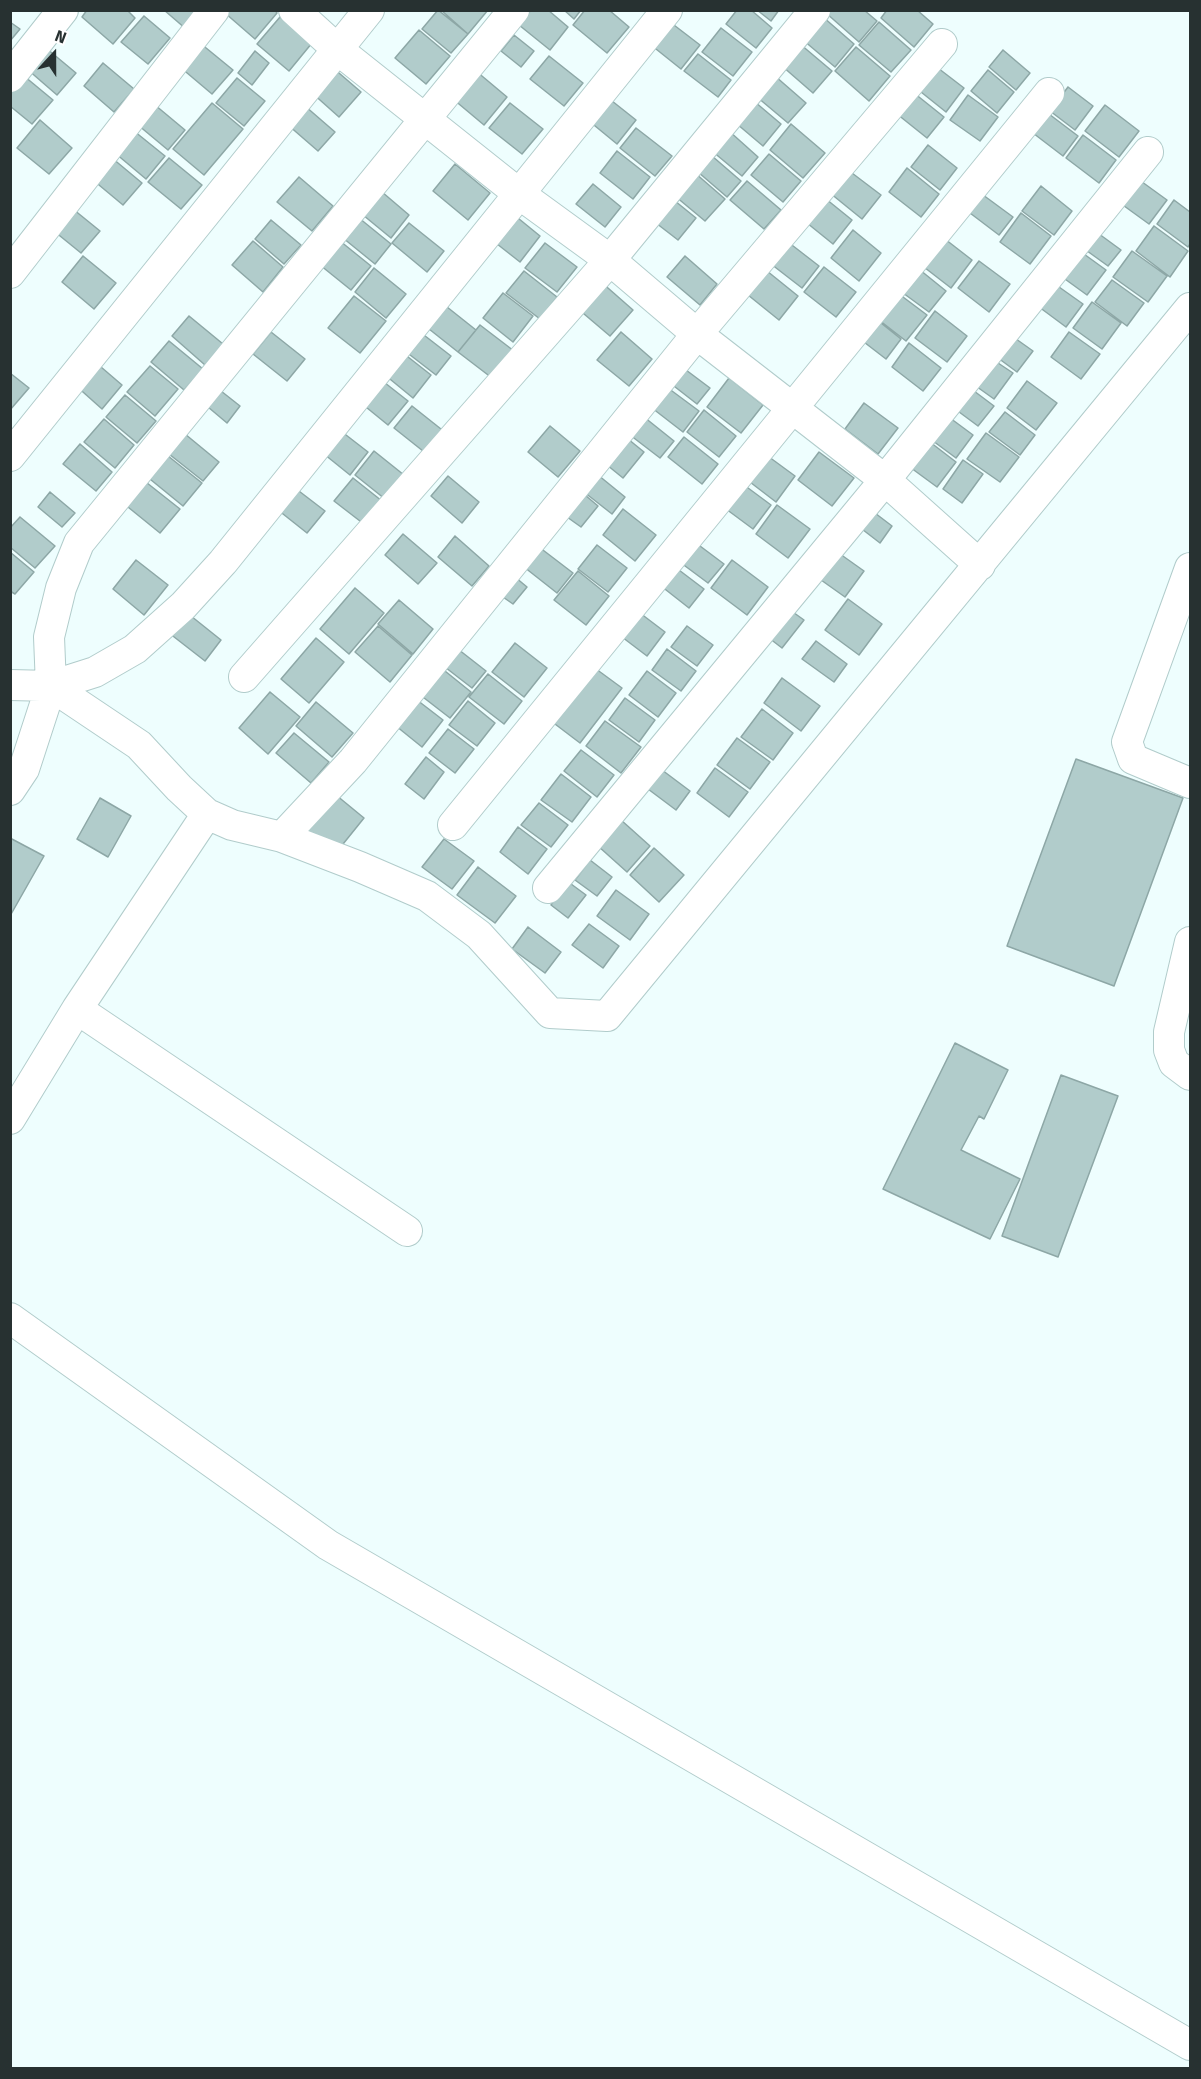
<!DOCTYPE html>
<html>
<head>
<meta charset="utf-8">
<style>
  body { margin:0 }
  #map { position:relative; width:1201px; height:2079px; overflow:hidden; background:#eefefe; font-family:"Fira Sans",sans-serif }
  canvas { display:block }
  .frame { position:absolute; inset:0; border:12px solid #273131; pointer-events:none }
  .north { position:absolute; left:24px; top:24px; width:60px; height:60px; -webkit-text-stroke:4px #fff; paint-order:stroke; rotate:21deg; font-size:16px; font-weight:700; line-height:24px; text-align:center; color:#273131 }
  .north::after { content:''; display:block; margin:auto; width:21px; height:27px; background:#273131; clip-path:polygon(50% 0,100% 100%,50% 72%,0 100%) }
</style>
</head>
<body>
<div id="map">
<canvas width="1201" height="2079"></canvas>
<div class="frame"></div>
<div class="north">N</div>
</div>
<script>
const c = document.querySelector('canvas').getContext('2d');
c.lineJoin = 'round';
function paint(path, color) { c.fillStyle = color; c.fill(path, 'evenodd'); }
const toPath = rows => new Path2D(rows.map(r => 'M' + r).join(''));
function stroke(path, color, width, dash) { c.strokeStyle = color; c.lineWidth = width; c.lineCap = dash ? 'butt' : 'round'; c.setLineDash(dash || []); c.stroke(path); }
const building = toPath([
  [87,10,127,10,135,18,113,44,82,17,87,10],
  [164,10,201,10,186,29,164,10],
  [228,10,275,10,277,13,255,39,225,13,228,10],
  [438,10,468,34,451,53,422,29,438,10],
  [441,10,488,10,468,34,441,10],
  [531,10,548,10,568,27,550,50,519,25,531,10],
  [564,10,581,10,574,19,564,10],
  [585,10,609,10,629,27,607,53,573,25,585,10],
  [737,10,751,10,772,28,756,48,726,24,737,10],
  [757,10,779,10,771,21,757,10],
  [827,10,864,10,877,21,859,42,826,13,827,10],
  [887,10,917,10,933,24,914,47,881,18,887,10],
  [144,16,170,38,148,64,121,42,144,16],
  [280,17,312,43,289,71,257,44,280,17],
  [823,17,854,44,835,67,803,40,823,17],
  [10,22,20,29,10,41,10,22],
  [670,22,700,45,681,69,651,45,670,22],
  [879,22,911,50,891,72,859,45,879,22],
  [721,28,752,52,733,76,702,52,721,28],
  [419,30,450,56,426,84,395,58,419,30],
  [514,35,534,51,521,67,501,51,514,35],
  [200,43,233,70,212,94,180,67,200,43],
  [800,44,832,71,813,93,782,66,800,44],
  [856,47,890,76,869,101,835,71,856,47],
  [46,48,76,73,57,95,27,69,46,48],
  [1003,50,1030,73,1016,90,989,67,1003,50],
  [255,51,269,63,252,85,238,73,255,51],
  [698,54,731,80,718,97,684,71,698,54],
  [549,56,583,83,564,106,530,79,549,56],
  [103,63,134,89,114,112,84,86,103,63],
  [934,65,964,88,946,112,916,88,934,65],
  [332,67,361,92,339,117,311,92,332,67],
  [988,70,1014,92,997,113,971,91,988,70],
  [476,71,507,97,484,125,453,99,476,71],
  [24,76,53,100,32,124,10,106,10,91,24,76],
  [775,76,806,103,788,123,757,97,775,76],
  [237,78,265,101,244,126,216,103,237,78],
  [1068,87,1093,106,1075,130,1050,111,1068,87],
  [914,93,944,117,927,138,897,114,914,93],
  [968,95,998,117,980,141,950,120,968,95],
  [607,97,636,120,617,144,589,121,607,97],
  [755,102,781,124,763,146,737,124,755,102],
  [212,103,243,129,204,175,173,149,212,103],
  [510,103,543,129,522,154,489,128,510,103],
  [155,105,185,130,168,150,138,125,155,105],
  [1105,105,1139,131,1119,157,1085,131,1105,105],
  [305,106,335,132,318,151,288,125,305,106],
  [1045,111,1078,136,1063,156,1029,130,1045,111],
  [40,120,72,148,49,174,17,148,40,120],
  [791,124,825,153,803,178,770,150,791,124],
  [636,128,672,156,655,176,620,148,636,128],
  [134,131,165,156,146,179,115,153,134,131],
  [729,131,758,157,742,176,712,151,729,131],
  [1083,135,1116,160,1099,183,1066,158,1083,135],
  [928,145,957,168,940,190,911,167,928,145],
  [617,151,650,177,633,199,600,173,617,151],
  [769,154,801,181,783,202,751,175,769,154],
  [712,156,741,181,727,197,698,172,712,156],
  [112,158,142,183,123,205,93,180,112,158],
  [169,158,202,185,181,209,148,182,169,158],
  [455,164,490,193,468,220,433,191,455,164],
  [907,168,939,194,921,217,889,192,907,168],
  [848,170,881,195,862,219,830,193,848,170],
  [695,173,725,199,705,221,675,196,695,173],
  [299,177,333,206,312,231,277,202,299,177],
  [1138,179,1167,200,1149,224,1120,203,1138,179],
  [747,181,781,210,764,229,730,200,747,181],
  [593,184,621,207,605,227,576,204,593,184],
  [1041,186,1072,211,1054,235,1022,211,1041,186],
  [382,192,409,215,391,238,363,215,382,192],
  [979,192,1013,217,999,235,966,210,979,192],
  [826,199,852,220,833,244,807,223,826,199],
  [1174,200,1190,212,1190,244,1188,247,1157,224,1174,200],
  [675,201,696,218,678,240,656,223,675,201],
  [68,205,100,231,81,253,49,227,68,205],
  [1021,213,1051,236,1030,264,1000,242,1021,213],
  [513,214,540,236,520,262,492,240,513,214],
  [359,218,391,244,375,264,343,238,359,218],
  [271,220,301,245,284,264,255,239,271,220],
  [409,223,444,251,427,272,392,243,409,223],
  [1154,226,1188,251,1170,277,1136,251,1154,226],
  [853,230,881,253,859,281,831,258,853,230],
  [1095,231,1121,250,1108,266,1083,248,1095,231],
  [941,236,972,260,951,288,920,264,941,236],
  [253,241,283,267,263,292,232,265,253,241],
  [340,241,371,266,351,290,320,265,340,241],
  [788,242,819,266,802,288,771,264,788,242],
  [545,243,577,267,557,292,525,268,545,243],
  [1077,249,1106,270,1087,295,1058,274,1077,249],
  [1132,251,1167,276,1148,302,1113,277,1132,251],
  [83,256,116,283,94,309,62,282,83,256],
  [685,256,717,284,700,305,667,277,685,256],
  [979,261,1010,284,989,312,958,288,979,261],
  [824,267,856,292,836,317,804,292,824,267],
  [374,268,406,294,386,318,355,292,374,268],
  [920,270,946,291,929,312,903,293,920,270],
  [524,271,557,297,540,319,506,293,524,271],
  [767,271,798,296,779,320,748,295,767,271],
  [1112,280,1144,303,1127,326,1095,302,1112,280],
  [600,281,633,310,610,336,577,308,600,281],
  [1052,282,1083,304,1066,327,1035,304,1052,282],
  [503,293,533,316,513,342,483,318,503,293],
  [899,294,927,315,906,341,879,320,899,294],
  [354,296,386,321,360,353,328,328,354,296],
  [1092,302,1121,323,1102,349,1073,328,1092,302],
  [442,303,476,330,458,352,424,325,442,303],
  [935,311,967,336,947,362,915,338,935,311],
  [189,316,223,344,205,365,172,336,189,316],
  [876,319,901,339,886,359,860,339,876,319],
  [480,325,514,351,492,378,458,352,480,325],
  [271,332,305,359,287,381,253,354,271,332],
  [420,332,451,356,436,375,405,351,420,332],
  [621,332,652,359,629,386,597,360,621,332],
  [1069,332,1100,354,1081,379,1051,357,1069,332],
  [1009,334,1033,351,1017,372,994,355,1009,334],
  [169,341,203,369,184,390,151,362,169,341],
  [909,343,941,368,923,391,892,367,909,343],
  [403,353,431,375,413,398,385,375,403,353],
  [992,359,1013,373,994,399,973,384,992,359],
  [94,361,122,385,102,409,74,384,94,361],
  [150,366,178,389,155,416,127,392,150,366],
  [682,367,710,388,697,404,670,383,682,367],
  [10,373,29,388,10,410,10,373],
  [729,378,763,405,741,433,707,407,729,378],
  [380,379,408,401,388,425,361,403,380,379],
  [1027,381,1057,403,1036,430,1007,408,1027,381],
  [966,385,994,406,978,426,951,406,966,385],
  [668,388,699,411,683,432,652,408,668,388],
  [221,391,240,406,227,423,208,407,221,391],
  [125,395,156,421,137,443,106,417,125,395],
  [864,403,898,428,878,454,845,429,864,403],
  [412,406,446,433,428,455,394,428,412,406],
  [704,410,736,436,719,457,687,432,704,410],
  [1005,412,1035,435,1020,455,989,432,1005,412],
  [946,415,973,435,956,458,929,438,946,415],
  [644,417,674,441,660,458,630,435,644,417],
  [104,419,134,445,115,468,84,442,104,419],
  [550,426,580,451,558,477,528,452,550,426],
  [337,428,368,452,350,475,319,450,337,428],
  [986,433,1019,457,1000,482,967,459,986,433],
  [185,434,219,462,203,481,169,454,185,434],
  [684,437,718,464,702,484,668,457,684,437],
  [628,439,644,452,623,478,607,465,628,439],
  [926,439,956,462,937,487,907,465,926,439],
  [80,444,112,472,96,491,63,464,80,444],
  [374,451,409,479,390,503,355,475,374,451],
  [163,452,202,483,183,506,145,475,163,452],
  [819,452,854,478,832,506,798,480,819,452],
  [765,454,795,476,776,502,746,479,765,454],
  [963,460,983,474,962,503,943,489,963,460],
  [598,475,625,497,612,514,584,492,598,475],
  [448,476,479,502,462,523,431,496,448,476],
  [353,478,387,505,369,528,334,501,353,478],
  [142,479,180,509,160,533,123,503,142,479],
  [740,482,771,505,753,529,722,506,740,482],
  [295,488,325,511,307,533,278,510,295,488],
  [50,492,75,513,62,527,38,507,50,492],
  [585,495,598,506,581,527,567,517,585,495],
  [777,505,810,529,788,558,756,534,777,505],
  [623,509,656,535,635,561,603,535,623,509],
  [871,510,892,526,880,543,858,526,871,510],
  [20,517,55,546,35,568,10,547,10,528,20,517],
  [403,534,437,563,418,584,385,555,403,534],
  [455,536,489,566,472,586,438,557,455,536],
  [692,540,724,564,708,583,677,560,692,540],
  [597,545,627,568,608,592,578,569,597,545],
  [539,547,573,573,557,593,524,567,539,547],
  [833,549,864,571,845,597,814,575,833,549],
  [10,552,34,572,15,594,10,591,10,552],
  [136,560,168,585,144,615,113,589,136,560],
  [732,560,768,587,747,615,711,588,732,560],
  [675,567,704,589,689,608,661,586,675,567],
  [578,571,609,596,586,625,554,600,578,571],
  [515,577,527,587,513,604,500,595,515,577],
  [355,588,384,613,349,654,320,629,355,588],
  [848,599,882,624,859,655,825,630,848,599],
  [399,600,433,629,413,654,378,624,399,600],
  [636,610,665,632,647,656,618,634,636,610],
  [790,610,804,620,782,648,769,638,790,610],
  [186,612,221,640,205,661,169,633,186,612],
  [378,626,412,655,390,682,355,652,378,626],
  [687,626,713,645,697,666,671,647,687,626],
  [316,638,344,662,309,703,281,679,316,638],
  [816,641,847,664,834,682,802,659,816,641],
  [515,643,547,668,524,697,492,672,515,643],
  [454,646,486,671,472,688,441,664,454,646],
  [667,649,696,671,681,691,652,670,667,649],
  [592,666,622,688,580,743,551,721,592,666],
  [440,667,471,692,450,718,419,694,440,667],
  [647,671,676,693,658,717,629,695,647,671],
  [488,674,522,701,504,724,469,697,488,674],
  [782,678,820,706,801,731,764,703,782,678],
  [270,692,300,717,268,754,239,728,270,692],
  [625,698,655,720,639,742,609,720,625,698],
  [417,700,443,720,422,747,396,726,417,700],
  [468,701,495,723,477,746,449,725,468,701],
  [316,702,353,733,332,757,296,726,316,702],
  [762,709,793,733,773,760,741,737,762,709],
  [605,721,641,747,621,773,586,746,605,721],
  [448,729,474,749,455,773,429,753,448,729],
  [294,733,329,762,311,783,276,753,294,733],
  [737,738,770,762,750,789,717,765,737,738],
  [581,750,614,775,597,797,564,771,581,750],
  [426,757,444,772,424,799,405,784,426,757],
  [1076,759,1183,798,1114,986,1007,946,1076,759],
  [658,767,690,791,676,810,644,786,658,767],
  [715,768,748,792,729,817,697,793,715,768],
  [561,774,591,797,572,822,541,800,561,774],
  [336,795,364,818,335,854,307,831,336,795],
  [100,798,131,816,108,857,77,839,100,798],
  [539,803,568,825,551,847,521,825,539,803],
  [621,820,650,846,627,872,598,846,621,820],
  [518,827,547,849,528,874,500,852,518,827],
  [10,838,44,856,10,916,10,838],
  [444,839,474,861,452,889,422,867,444,839],
  [654,848,684,875,659,902,630,875,654,848],
  [590,860,612,877,597,896,575,880,590,860],
  [478,867,516,896,495,923,457,895,478,867],
  [567,881,586,895,568,918,551,905,567,881],
  [616,890,649,914,630,940,597,916,616,890],
  [589,924,619,946,603,968,572,945,589,924],
  [528,927,561,952,545,973,512,949,528,927],
  [955,1043,1008,1070,984,1119,979,1116,961,1150,1020,1179,990,1239,883,1189,955,1043],
  [1061,1075,1118,1096,1058,1257,1002,1236,1061,1075]
]);
paint(building, '#b1cccb');
stroke(building, '#8da7a6', 1.5);
const street = toPath([
  [294,10,337,49,518,193,610,260,697,334,885,480,980,565],
  [10,77,63,10],
  [10,273,214,10],
  [10,456,369,10],
  [1190,568,1127,742,1133,759,1190,783],
  [244,677,610,260,815,10],
  [10,685,51,686,139,745,179,788,207,814,232,825,282,837,360,867,427,896,479,935,550,1013,607,1016,1190,308],
  [51,686,49,637,61,588,79,543,514,10],
  [10,790,24,769,51,686,95,672,135,649,183,606,223,562,667,10],
  [207,814,77,1009,407,1231],
  [453,825,1049,93],
  [282,837,353,761,697,334,942,44],
  [548,888,885,480,1148,152],
  [1190,942,1169,1032,1169,1050,1174,1063,1190,1075],
  [10,1119,77,1009],
  [10,1318,328,1545,1190,2045]
]);
stroke(street, '#b1cccb', 32);
stroke(street, '#fff', 30);
</script>
</body>
</html>
